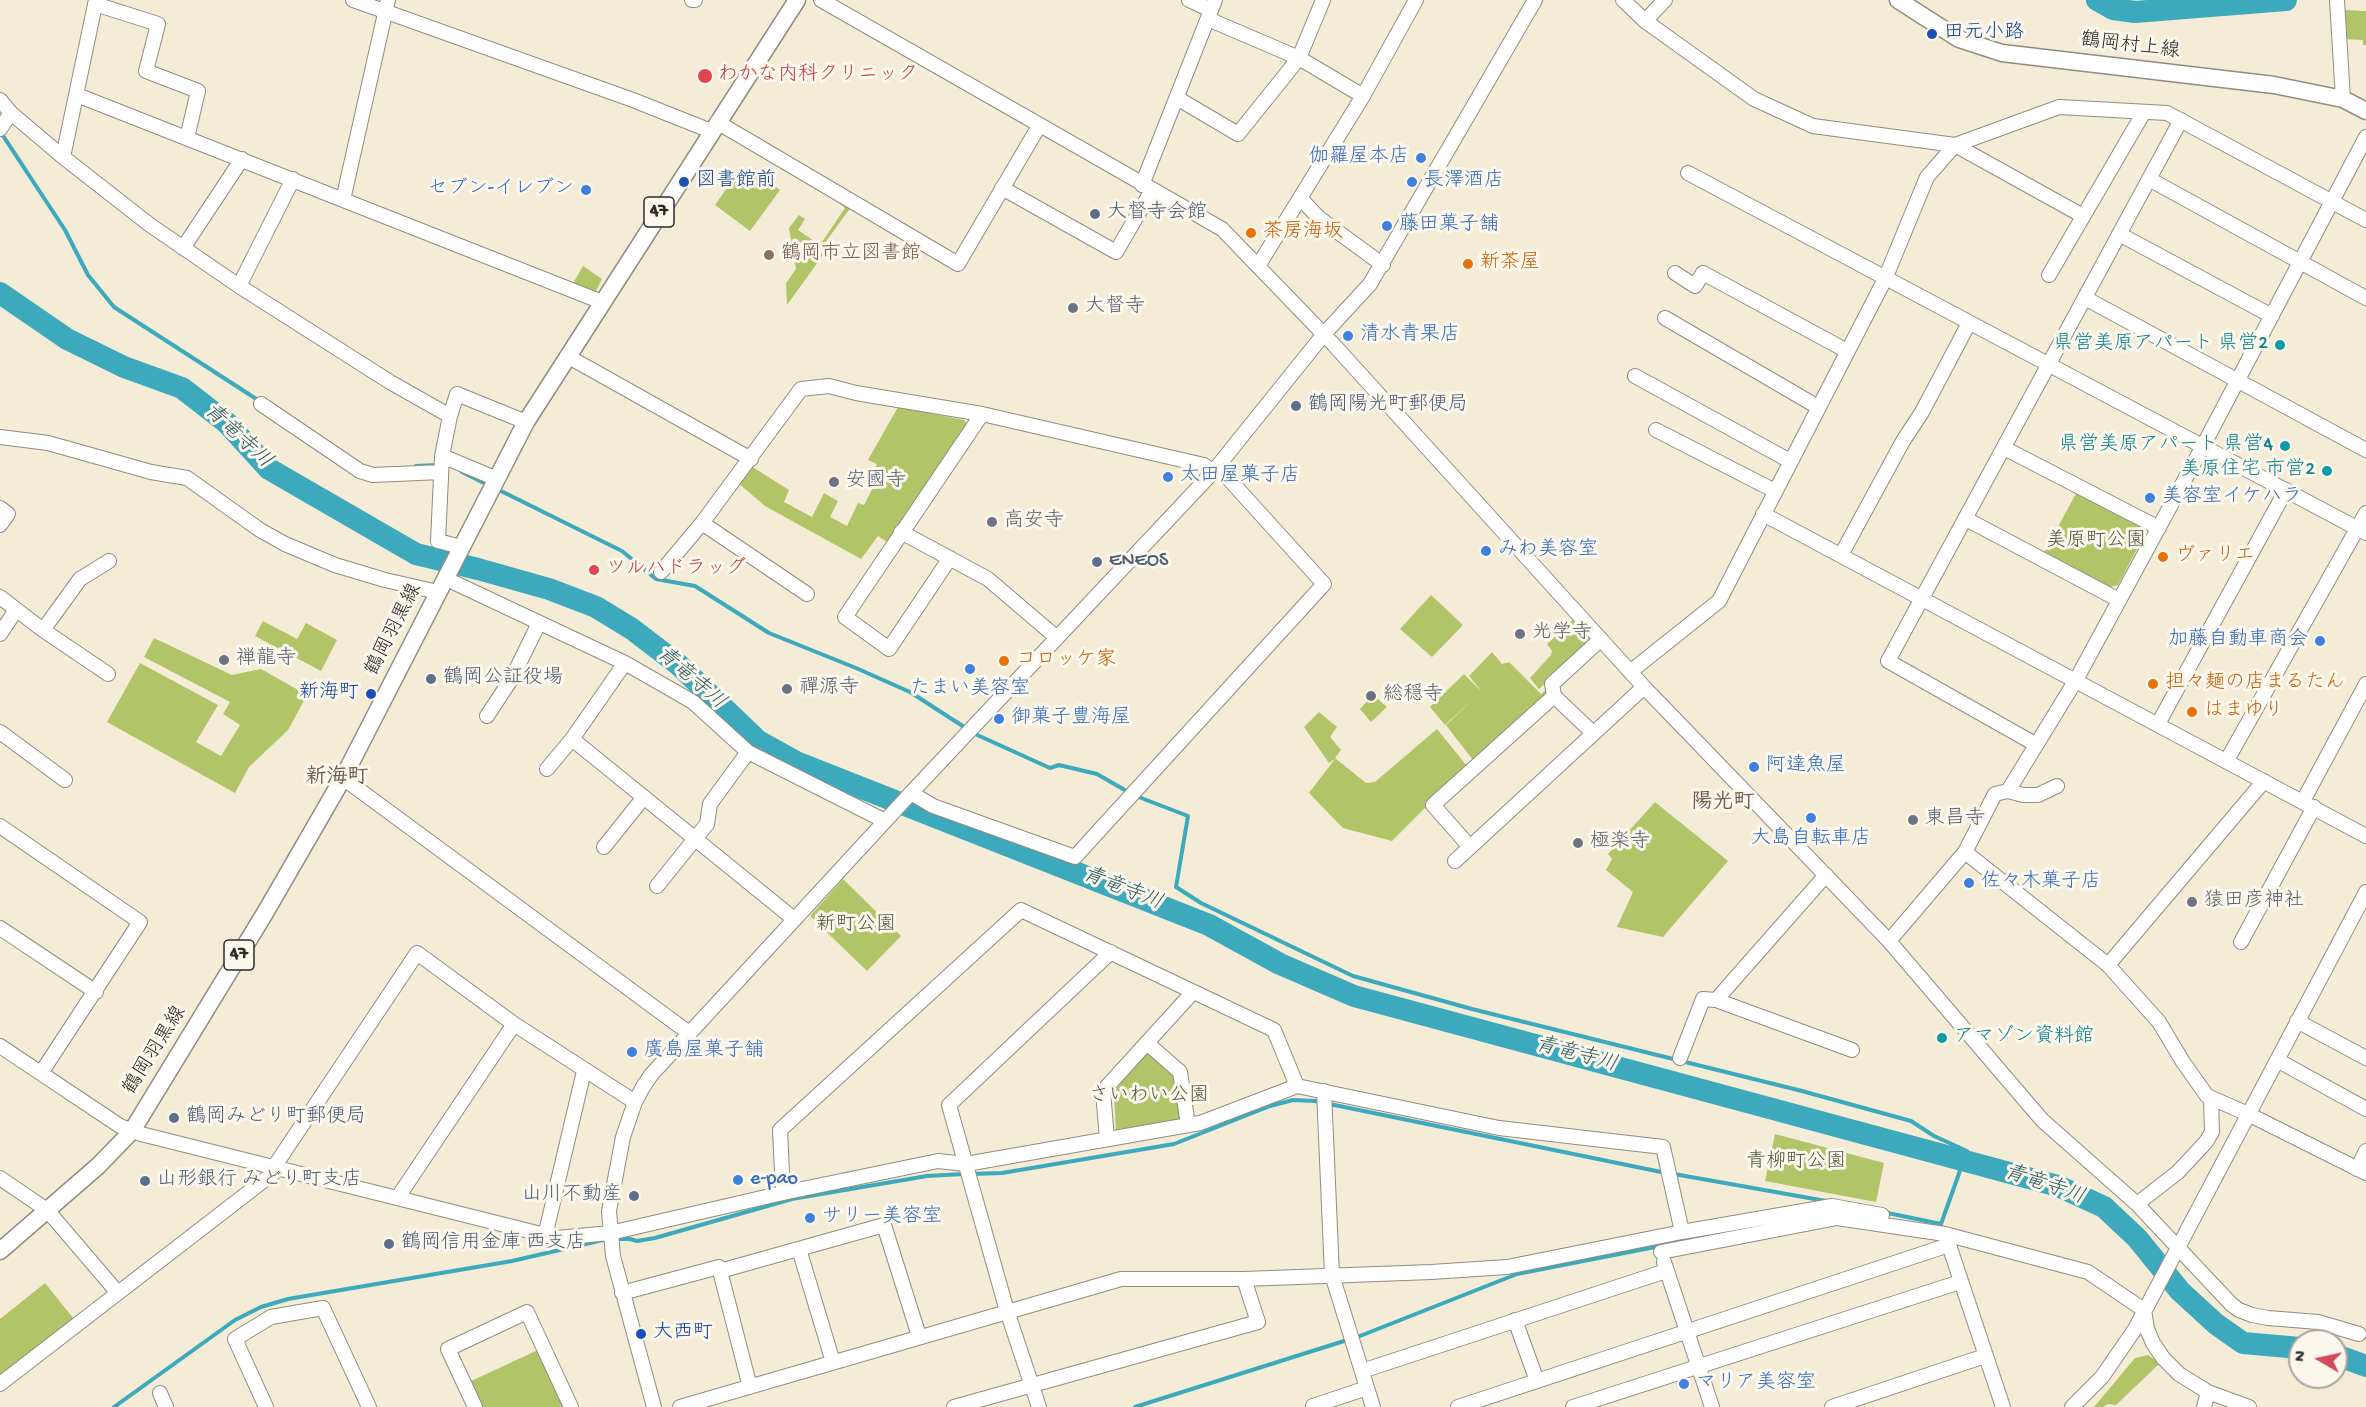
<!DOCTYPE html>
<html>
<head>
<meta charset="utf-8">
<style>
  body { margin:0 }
  #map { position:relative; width:2366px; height:1407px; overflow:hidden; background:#f4ecd6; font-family:"Gochi Hand",sans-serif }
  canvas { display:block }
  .north { position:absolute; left:2288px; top:1329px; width:60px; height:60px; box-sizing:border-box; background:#fbf7ec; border:2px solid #a8a59f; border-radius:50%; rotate:279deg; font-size:16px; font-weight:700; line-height:24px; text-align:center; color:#2b2b2b }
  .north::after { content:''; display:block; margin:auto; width:21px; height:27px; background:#d1495b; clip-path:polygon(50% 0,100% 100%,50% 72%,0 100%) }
</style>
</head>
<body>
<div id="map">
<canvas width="2366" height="1407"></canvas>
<div class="north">N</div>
</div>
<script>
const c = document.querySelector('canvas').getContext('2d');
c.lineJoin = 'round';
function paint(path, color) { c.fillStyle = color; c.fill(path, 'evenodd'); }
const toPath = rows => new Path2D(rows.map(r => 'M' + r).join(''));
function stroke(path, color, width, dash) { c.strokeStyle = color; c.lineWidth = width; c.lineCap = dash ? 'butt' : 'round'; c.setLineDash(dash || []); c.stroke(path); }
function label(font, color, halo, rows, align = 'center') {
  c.font = font + ' "Gochi Hand","Klee One",sans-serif'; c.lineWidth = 6; c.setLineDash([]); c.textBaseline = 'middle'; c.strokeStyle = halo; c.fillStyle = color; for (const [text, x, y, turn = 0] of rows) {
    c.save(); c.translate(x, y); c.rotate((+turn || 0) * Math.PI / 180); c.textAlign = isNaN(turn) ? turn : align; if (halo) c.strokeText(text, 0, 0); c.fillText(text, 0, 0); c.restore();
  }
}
paint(toPath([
  [2343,10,2366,11,2366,45,2363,45,2363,40,2342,39],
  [755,172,780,190,750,231,715,205,734,178,746,186],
  [840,200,851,207,819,251,823,255,787,305,786,283,796,269,789,228,799,215,805,219,798,230,820,245,845,208,839,203],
  [583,266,602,279,593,297,571,287],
  [898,407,964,420,968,425,889,543,878,536,861,559,765,506,738,483,751,466,789,490,784,502,812,517,824,493,838,501,830,517,847,526,858,503,864,505,879,476,873,472,877,464,868,460],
  [2078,490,2142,522,2145,534,2118,585,2103,589,2042,556],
  [1431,595,1463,625,1432,657,1400,629],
  [1577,616,1595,639,1539,689,1530,678,1551,655,1552,651,1547,644],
  [263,621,297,639,306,623,337,640,321,671,255,636],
  [154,638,232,675,261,669,307,695,288,730,249,767,235,793,107,722,140,663,218,705,196,742,221,756,240,725,223,714,230,702,144,657],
  [1492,652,1502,664,1509,662,1541,694,1548,688,1549,693,1473,760,1446,725,1477,696,1445,725,1430,707,1464,674,1482,692,1469,676],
  [1373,695,1387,707,1371,722,1360,709],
  [1319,712,1337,727,1330,737,1341,750,1335,758,1366,783,1375,782,1437,729,1467,766,1392,841,1343,828,1309,793,1335,759,1329,763,1304,727],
  [1655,802,1728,861,1663,937,1617,927,1633,892,1606,870,1612,859,1608,854],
  [843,879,901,936,867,971,810,916],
  [1147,1050,1176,1074,1183,1121,1116,1135,1114,1092],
  [1775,1134,1884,1163,1876,1202,1765,1181],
  [45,1283,74,1319,0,1378,0,1319],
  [538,1350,564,1407,480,1407,469,1382],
  [2148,1355,2160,1363,2116,1405,2108,1404,2103,1407,2094,1407,2135,1358]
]), '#b1c468');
stroke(toPath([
  [0,131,65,230,88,275,114,307,261,402],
  [416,466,438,465],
  [462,472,488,485],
  [497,489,622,551,656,579,695,586,769,633,856,668,910,692,975,734,1050,768,1059,765,1097,774,1130,793],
  [1136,796,1188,816,1176,887,1201,903,1353,976,1472,1009,1802,1091,1911,1121,1934,1136,1967,1151,1941,1224,1883,1212],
  [972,1174,1002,1173,1174,1144,1270,1106,1293,1100,1315,1101,1666,1173],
  [1674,1174,1826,1201],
  [614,1239,630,1239,637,1241,655,1238,792,1199,927,1176,964,1174],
  [114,1407,235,1320,261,1307,288,1299,512,1261,603,1240],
  [1135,1407,1360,1336,1517,1274,1788,1221]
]), '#3da9bd', 4);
stroke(toPath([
  [2097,0,2113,9,2135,12,2286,0],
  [0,293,67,339,124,367,182,388,227,423,269,469,416,554,478,569,549,589,596,607,632,629,679,665,758,741,796,762,1209,925,1280,964,1354,996,2058,1186,2104,1207,2137,1238,2180,1291,2216,1324,2243,1343,2300,1348],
  [2336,1355,2366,1366]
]), '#3da9bd', 22);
const minor = toPath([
  [353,0,633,100,711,131],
  [692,0,695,0],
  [821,0,1222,229,1334,345,1644,687,1889,941,2042,1120,2137,1204,2231,1304,2239,1310,2252,1315,2268,1318,2318,1322,2359,1334],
  [1189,0,1211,10],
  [1623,0,1645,21,1754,99,1813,126,1955,145,2083,216],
  [2337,0,2343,99],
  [95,4,158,24,146,71,198,91,187,138],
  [1208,19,1299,58,1363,96],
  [1645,21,1665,0],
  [77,95,602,302],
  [1177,98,1238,134,1299,58,1323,0],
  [0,100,11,113,63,157,150,225,239,286,390,382,450,416],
  [717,122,958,264,1039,126],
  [0,129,11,113],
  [63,157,96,0],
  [1688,173,2366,533],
  [2149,179,2366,298],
  [1142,185,1215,0],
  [1002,188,1116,252,1152,190],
  [1300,198,1319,218,1383,265],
  [343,200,388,0],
  [2119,234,2272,316],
  [183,248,242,159],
  [1258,266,1363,96,1416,0],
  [1675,273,1695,286,1703,273,1847,351],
  [2049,275,2144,112],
  [239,286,293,179],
  [2085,298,2366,450],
  [1665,318,1818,407],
  [567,356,751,459],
  [1635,376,1790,461],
  [261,404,360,471,373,475,441,472],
  [1656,430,1775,491],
  [0,437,48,443,151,472,187,478,260,530,285,544,335,565,385,580,438,592],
  [2004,448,2159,528],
  [442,456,497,479],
  [0,508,8,514,0,525],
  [1763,514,2366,836],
  [1966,519,2119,600],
  [702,523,807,594],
  [901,532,988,579,1056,637],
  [461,547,438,541,442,456,450,416,457,394,526,422],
  [1841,555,1903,441,1922,412,1969,323],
  [950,558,889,649,845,617,982,414],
  [661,572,702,523,801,389,829,386,856,393,982,414,1204,465,1213,472],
  [455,583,625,663,693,702,748,752,885,821],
  [0,597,43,630,108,674],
  [43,630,80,579,109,561],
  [0,634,16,610],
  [625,663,572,739,794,919],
  [1630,672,1719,601,1885,279,1927,177,1955,145,2059,107,2167,113,2366,220],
  [1554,696,1593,733],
  [487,716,512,678,539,623],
  [2158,724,2286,490],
  [0,732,65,780],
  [2035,744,1888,661,2181,120],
  [2227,760,2366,513],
  [547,769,572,739],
  [343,778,689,1033],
  [2008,791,2076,680,2203,446,2366,137],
  [911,793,933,806,1075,857,1324,584,1218,467],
  [2303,801,2366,684],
  [0,826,140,922,41,1073],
  [604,847,644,797],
  [1470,847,1433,805,1554,696,1552,684,1601,639],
  [1965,852,2108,965,2159,1022,2183,1062,2207,1096,2248,1114,2366,1173],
  [1455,861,1644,687],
  [657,886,707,824,710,804,748,752],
  [0,928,96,992],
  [1889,941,1965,852,1995,794,2008,791,2023,795,2038,795,2057,786],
  [2241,942,2314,807],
  [2108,965,2264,781],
  [1716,1000,1826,875],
  [2297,1021,2366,1058],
  [1147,1043,1180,1072,1188,1125],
  [0,1046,120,1126,141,1134,557,1238,610,1233,783,1193,938,1161,966,1164,1200,1123,1297,1086,1499,1128,1663,1147,1682,1232,1507,1267,1431,1272,1244,1279,1121,1279,680,1407],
  [1680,1058,1703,999,1716,1000,1852,1050],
  [2277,1060,2366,1109],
  [1324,1091,1332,1275,1373,1407],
  [1107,1139,1103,1091,1193,992],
  [274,1167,417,953,514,1024,635,1102],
  [2357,1169,2366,1151],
  [0,1178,47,1210,118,1293],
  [783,1193,780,1130,1021,910,1274,1030,1297,1086],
  [398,1197,514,1024],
  [2137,1204,2178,1172,2206,1142,2212,1132,2211,1098],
  [1682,1232,1832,1206,1882,1215],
  [545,1236,584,1071],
  [1947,1239,2003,1407],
  [799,1249,833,1362],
  [1661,1252,1837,1218,1945,1234,2088,1272,2144,1310,2147,1329,2153,1343,2163,1358,2179,1374,2208,1392,2249,1407],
  [1664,1262,1712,1407],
  [720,1271,750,1387],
  [622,1293,719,1267,720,1271,884,1225,919,1336],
  [1515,1320,1537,1381],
  [1362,1371,1666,1271],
  [0,1384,280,1168],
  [160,1393,166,1407],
  [1313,1406,1367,1388],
  [266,1407,235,1339,271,1317,323,1308,369,1407],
  [475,1407,448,1349,527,1312,571,1407],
  [654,1407,613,1256,609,1211,623,1137,635,1102,643,1087,651,1075,911,793,1213,472,1324,334,1370,284,1535,0],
  [954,1407,1258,1322,1244,1279],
  [1039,1407,1007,1311,949,1105,1111,952],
  [1458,1407,1949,1245],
  [1573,1407,1960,1282],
  [1832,1407,1985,1356],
  [2072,1407,2102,1377,2135,1329,2366,892],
  [2204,1407,2208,1392]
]);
const major = toPath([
  [1898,0,1959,39,2002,53,2274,85,2343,99,2366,111],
  [0,1251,98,1166,132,1131,265,913,343,778,526,422,797,0]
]);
stroke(minor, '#908c80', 16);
stroke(major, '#908c80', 19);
stroke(minor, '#fff', 14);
stroke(major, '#fff', 16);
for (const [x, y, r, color] of [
  [1932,34,6,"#1a4fb4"],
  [705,76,8,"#e0444e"],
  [1421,158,6,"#3f7fe0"],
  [684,182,6,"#1a4fb4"],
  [1412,182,6,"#3f7fe0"],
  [586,190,6,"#3f7fe0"],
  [1095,214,6,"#5c6f8a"],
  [1387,226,6,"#3f7fe0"],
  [1251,233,6,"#e8710a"],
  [769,255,6,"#8d6e63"],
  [1468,264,6,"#e8710a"],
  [1073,308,6,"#6b7280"],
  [1348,336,6,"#3f7fe0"],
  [2280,345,6,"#0f9aa8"],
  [1296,406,6,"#5c6f8a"],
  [2285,446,6,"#0f9aa8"],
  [2327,471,6,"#0f9aa8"],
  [1168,477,6,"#3f7fe0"],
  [834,482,6,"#6b7280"],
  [2150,498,6,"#3f7fe0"],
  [992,522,6,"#6b7280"],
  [1486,551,6,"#3f7fe0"],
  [2163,557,6,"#e8710a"],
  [1097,562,6,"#5c6f8a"],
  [594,570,6,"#e0444e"],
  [1520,634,6,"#6b7280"],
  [2320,641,6,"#3f7fe0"],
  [224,660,6,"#6b7280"],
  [1004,661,6,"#e8710a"],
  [970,669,6,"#3f7fe0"],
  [431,679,6,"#5c6f8a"],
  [2153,684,6,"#e8710a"],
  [787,689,6,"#6b7280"],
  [371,694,6,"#1a4fb4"],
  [1371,696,6,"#6b7280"],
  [2192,712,6,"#e8710a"],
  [999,719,6,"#3f7fe0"],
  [1754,767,6,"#3f7fe0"],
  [1811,818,6,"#3f7fe0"],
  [1913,820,6,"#6b7280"],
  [1578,843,6,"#6b7280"],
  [1969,883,6,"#3f7fe0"],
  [2192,902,6,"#6b7280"],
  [1942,1038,6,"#0f9aa8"],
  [632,1052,6,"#3f7fe0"],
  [174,1118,6,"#5c6f8a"],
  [738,1180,6,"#3f7fe0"],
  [145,1181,6,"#5c6f8a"],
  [634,1196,6,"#5c6f8a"],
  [810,1218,6,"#3f7fe0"],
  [389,1244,6,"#5c6f8a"],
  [641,1334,6,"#1a4fb4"],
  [1684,1384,6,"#3f7fe0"]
]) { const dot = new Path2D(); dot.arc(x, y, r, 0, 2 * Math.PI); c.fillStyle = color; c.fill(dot); stroke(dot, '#fbf7ec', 2); }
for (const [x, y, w] of [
  [659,212,30],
  [239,955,30]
]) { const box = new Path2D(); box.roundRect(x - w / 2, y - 15, w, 30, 4.5); c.fillStyle = '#fbf7ec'; c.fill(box); stroke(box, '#2b2b2b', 1.5); }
label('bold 18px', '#2b2b2b', null, [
  ["47",659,212],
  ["47",239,955]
]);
label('20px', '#164399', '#fbf7ec', [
  ["田元小路",1944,34],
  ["図書館前",696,182],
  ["新海町",359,694,"right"],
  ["大西町",653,1334]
], 'left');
label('20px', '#2b2b2b', '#fbf7ec', [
  ["鶴岡村上線",2130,47,7],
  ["鶴岡羽黒線",395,630,-63],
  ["鶴岡羽黒線",156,1051,-58]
]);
label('20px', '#be3a42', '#fbf7ec', [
  ["わかな内科クリニック",718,76],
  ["ツルハドラッグ",606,570]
], 'left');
label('20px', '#366cbe', '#fbf7ec', [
  ["伽羅屋本店",1409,158,"right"],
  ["長澤酒店",1424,182],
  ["セブン-イレブン",574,190,"right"],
  ["藤田菓子舗",1399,226],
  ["清水青果店",1360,336],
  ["太田屋菓子店",1180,477],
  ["美容室イケハラ",2162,498],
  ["みわ美容室",1498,551],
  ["加藤自動車商会",2308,641,"right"],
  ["たまい美容室",970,690,"center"],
  ["御菓子豊海屋",1011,719],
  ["阿達魚屋",1766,767],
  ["大島自転車店",1811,840,"center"],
  ["佐々木菓子店",1981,883],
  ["廣島屋菓子舗",644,1052],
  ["e-pao",750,1180],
  ["サリー美容室",822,1218],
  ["マリア美容室",1696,1384]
], 'left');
label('20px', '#4e5e75', '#fbf7ec', [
  ["大督寺会館",1107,214],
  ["鶴岡陽光町郵便局",1308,406],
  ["ENEOS",1109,562],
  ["鶴岡公証役場",443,679],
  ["鶴岡みどり町郵便局",186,1118],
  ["山形銀行 みどり町支店",157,1181],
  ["山川不動産",622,1196,"right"],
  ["鶴岡信用金庫 西支店",401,1244]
], 'left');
label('20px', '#c56008', '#fbf7ec', [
  ["茶房海坂",1263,233],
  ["新茶屋",1480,264],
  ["ヴァリエ",2175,557],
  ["コロッケ家",1016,661],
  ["担々麺の店まるたん",2165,684],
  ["はまゆり",2204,712]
], 'left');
label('20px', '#785e54', '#fbf7ec', [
  ["鶴岡市立図書館",781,255]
], 'left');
label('20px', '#5b616d', '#fbf7ec', [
  ["大督寺",1085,308],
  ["安國寺",846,482],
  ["高安寺",1004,522],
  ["光学寺",1532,634],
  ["禅龍寺",236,660],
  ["禪源寺",799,689],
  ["総穏寺",1383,696],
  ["東昌寺",1925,820],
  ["極楽寺",1590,843],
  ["猿田彦神社",2204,902]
], 'left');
label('20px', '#0d838f', '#fbf7ec', [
  ["県営美原アパート 県営2",2268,345],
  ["県営美原アパート 県営4",2273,446],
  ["美原住宅 市営2",2315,471],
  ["アマゾン資料館",1954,1038,"left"]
], 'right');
label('20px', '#53593d', '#fbf7ec', [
  ["美原町公園",2096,542],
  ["新町公園",856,926],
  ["さいわい公園",1149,1097],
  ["青柳町公園",1796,1163]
]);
label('italic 21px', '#325d65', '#fbf7ec', [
  ["青竜寺川",237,437,43],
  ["青竜寺川",690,679,41],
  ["青竜寺川",1122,890,22],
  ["青竜寺川",1576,1056,15],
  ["青竜寺川",2044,1186,19]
]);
label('bold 21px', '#695b4a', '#fbf7ec', [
  ["新海町",337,779],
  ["陽光町",1723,804]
]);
</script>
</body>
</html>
